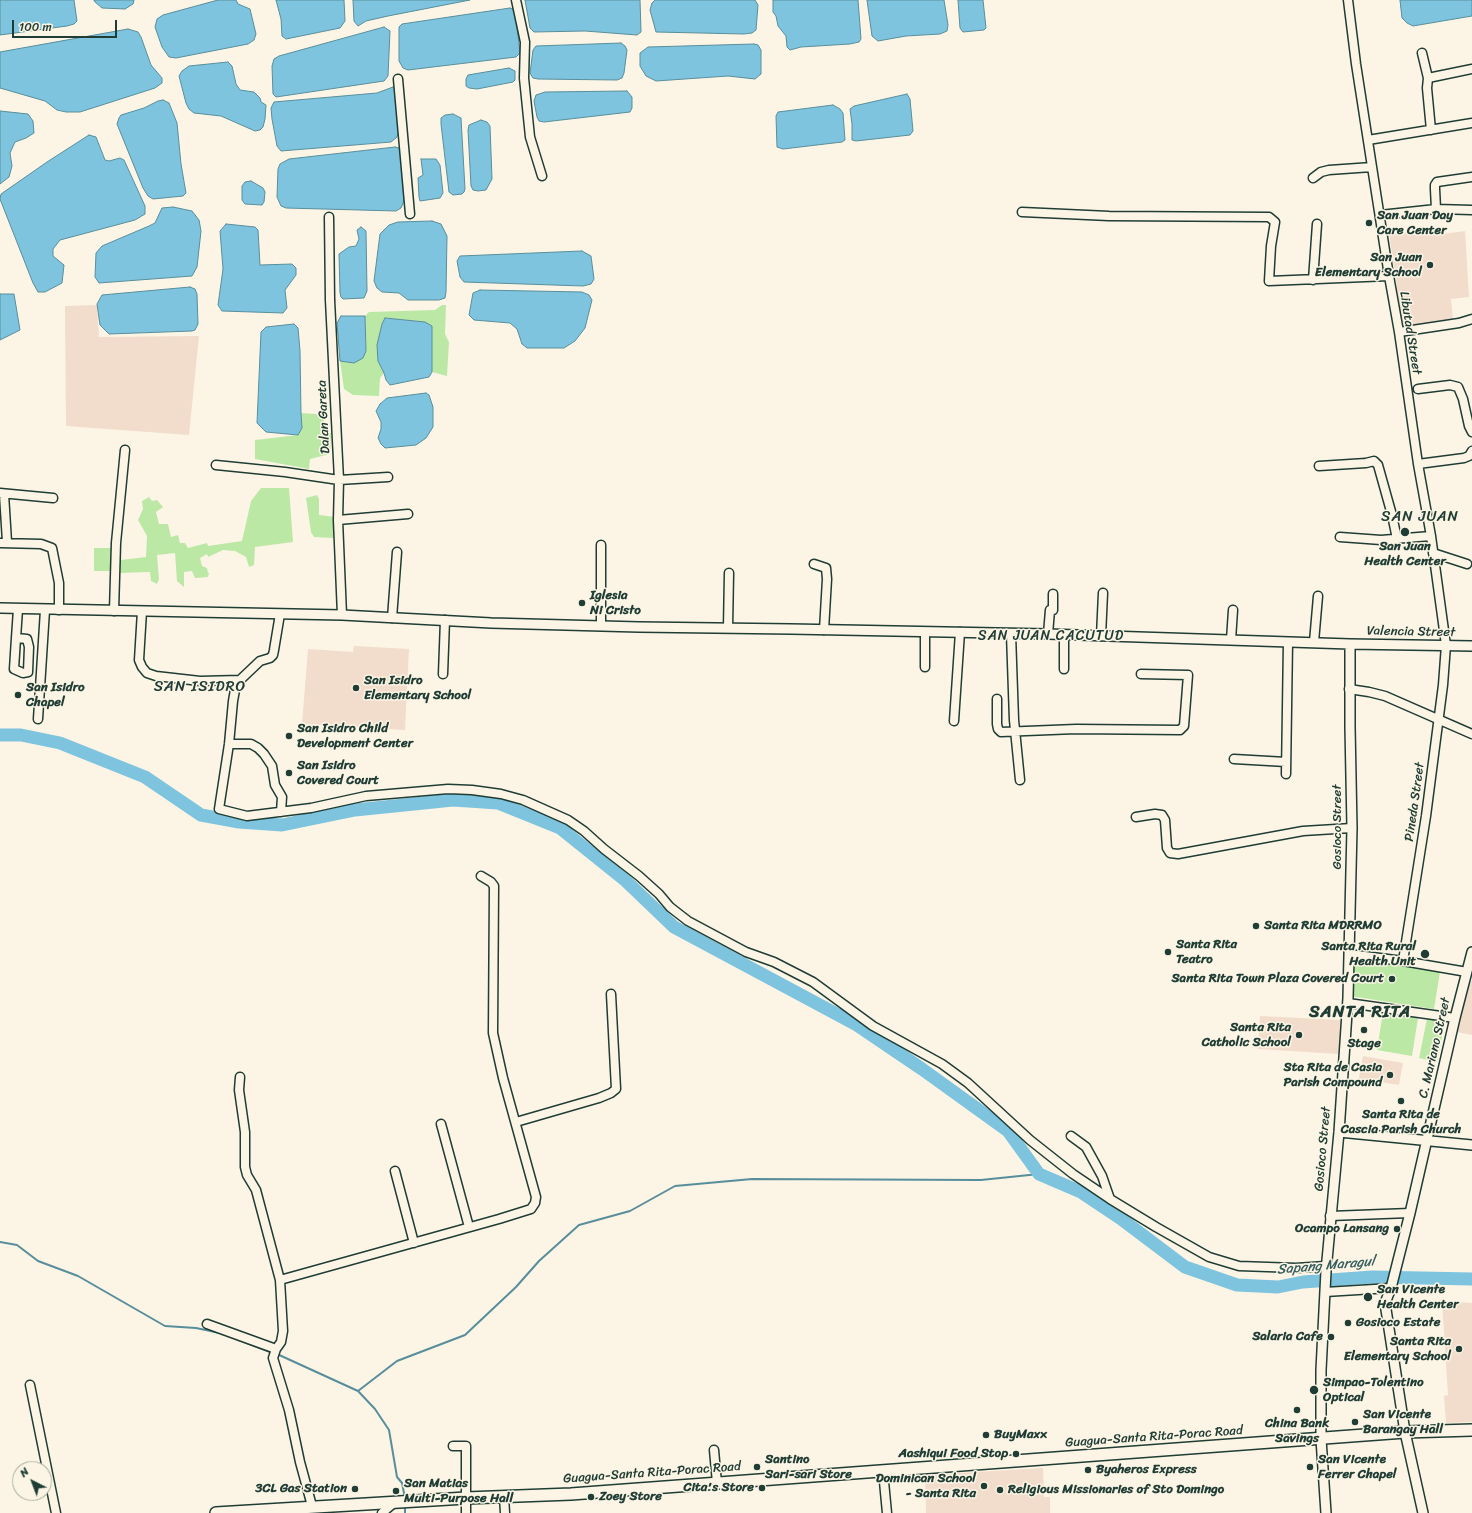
<!DOCTYPE html>
<html>
<head>
<meta charset="utf-8">
<style>
  body { margin:0 }
  #map { position:relative; width:1472px; height:1513px; overflow:hidden; background:#fcf5e5; font-family:Sriracha,sans-serif }
  canvas { display:block }
  .north { position:absolute; left:12px; top:1461px; width:40px; height:40px; box-sizing:border-box; background:#fcf5e5; border:1px solid #a4ab9e; border-radius:50%; rotate:318deg; font-size:11px; font-weight:700; line-height:16px; text-align:center; color:#1f3d34 }
  .north::after { content:''; display:block; margin:auto; width:14px; height:18px; background:#1f3d34; clip-path:polygon(50% 0,100% 100%,50% 72%,0 100%) }
  .scale { position:absolute; left:12px; top:20px; width:105px; height:18px; box-sizing:border-box; border:2px solid #1f3d34; border-top:0; padding-left:5px; font-size:12px; line-height:14px; white-space:nowrap; color:#1f3d34; -webkit-text-stroke:3px #fcf5e5; paint-order:stroke }
</style>
</head>
<body>
<div id="map">
<canvas width="1472" height="1513"></canvas>
<div class="north">N</div>
<div class="scale">100 m</div>
</div>
<script>
const c = document.querySelector('canvas').getContext('2d');
c.lineJoin = 'round';
function paint(path, color) { c.fillStyle = color; c.fill(path, 'evenodd'); }
const toPath = rows => new Path2D(rows.map(r => 'M' + r).join(''));
function stroke(path, color, width, dash) { c.strokeStyle = color; c.lineWidth = width; c.lineCap = dash ? 'butt' : 'round'; c.setLineDash(dash || []); c.stroke(path); }
function label(font, color, halo, rows, align = 'center') {
  c.font = font + ' Sriracha,sans-serif'; c.lineWidth = 3; c.setLineDash([]); c.textBaseline = 'middle'; c.strokeStyle = halo; c.fillStyle = color; for (const [text, x, y, turn = 0] of rows) {
    c.save(); c.translate(x, y); c.rotate((+turn || 0) * Math.PI / 180); c.textAlign = isNaN(turn) ? turn : align; if (halo) c.strokeText(text, 0, 0); c.fillText(text, 0, 0); c.restore();
  }
}
paint(toPath([
  [1442,227,1443,234,1465,231,1469,297,1451,299,1453,322,1403,328,1389,233],
  [97,305,99,337,199,336,189,435,66,426,65,306],
  [354,646,409,649,405,730,302,724,308,649,353,652],
  [1469,980,1472,981,1472,1035,1457,1032],
  [1260,1016,1341,1020,1339,1054,1258,1049],
  [1363,1056,1403,1063,1399,1085,1368,1080,1367,1085,1358,1083],
  [1442,1301,1472,1303,1472,1422,1446,1423,1444,1396,1448,1395],
  [1043,1468,1044,1497,1050,1497,1050,1513,926,1513,925,1475]
]), '#f2dccc');
paint(toPath([
  [442,305,446,305,445,334,449,342,447,376,432,372,432,326,425,322,385,318,382,324,378,361,384,373,380,378,379,396,353,395,344,389,340,361,354,363,366,351,365,316,369,312,435,310],
  [301,413,316,414,324,419,325,433,331,433,330,454,310,459,309,469,255,459,255,440,298,435,302,428],
  [261,488,289,488,293,542,255,547,254,565,249,567,246,557,235,551,223,550,208,557,207,554,200,558,202,566,207,568,208,573,209,573,208,577,195,578,192,571,184,572,184,587,177,581,175,553,157,555,159,579,157,584,151,581,150,572,119,573,121,560,146,557,147,536,138,520,143,509,142,501,149,497,152,501,157,500,163,507,156,512,159,524,168,524,171,537,178,535,180,543,185,543,188,548,207,543,208,546,242,541,251,501],
  [317,495,319,499,319,515,335,517,333,538,314,537,311,532,306,498],
  [94,548,115,548,114,571,94,571],
  [1356,959,1440,972,1434,1009,1350,996],
  [1383,1012,1418,1018,1412,1056,1377,1050],
  [1427,1019,1445,1022,1437,1062,1419,1058]
]), '#bce8a6');
const water = toPath([
  [0,0,74,0,77,21,74,24,67,26,0,35,0,0],
  [94,0,134,0,133,4,125,9,102,8,95,2,94,0],
  [218,0,236,0,238,4,250,9,256,34,254,40,248,44,176,58,169,57,162,47,155,27,157,19,163,15,218,0],
  [276,0,344,0,345,21,340,28,286,39,282,36,281,19,276,0],
  [353,0,470,0,388,16,366,21,358,26,354,21,353,0],
  [525,0,640,0,641,32,637,35,585,31,534,32,530,28,525,0],
  [655,0,755,0,758,5,756,30,752,33,744,34,656,32,650,10,652,3,655,0],
  [773,0,858,0,861,39,859,42,850,44,801,47,790,50,787,47,786,36,778,26,776,16,773,12,773,0],
  [867,0,944,0,948,25,947,31,940,34,906,36,878,41,872,36,867,0],
  [958,0,983,0,986,28,984,30,963,32,960,28,958,0],
  [1400,0,1472,0,1472,16,1413,26,1407,23,1402,18,1400,0],
  [510,8,515,10,520,53,516,57,408,70,403,68,399,61,399,27,402,24,510,8],
  [384,27,390,31,388,76,384,81,276,97,273,94,272,66,274,59,279,56,384,27],
  [128,29,138,32,141,37,151,65,162,78,162,83,155,88,80,112,66,112,57,110,45,101,0,88,0,52,128,29],
  [621,43,625,46,627,50,624,73,622,78,617,80,538,79,533,78,530,73,533,50,536,46,621,43],
  [754,44,758,45,761,50,761,74,755,79,728,76,656,81,646,76,640,66,640,53,648,47,754,44],
  [228,62,232,66,236,84,240,90,254,92,260,98,261,102,266,105,265,119,263,127,260,130,255,131,221,116,194,113,189,109,186,103,179,76,182,71,189,66,228,62],
  [509,68,515,71,515,80,513,82,477,89,469,88,466,86,466,79,468,75,509,68],
  [393,87,396,92,399,130,397,137,391,142,281,151,277,146,272,119,271,108,274,102,377,93,393,87],
  [627,91,632,97,632,108,630,112,544,122,539,121,537,117,534,101,536,95,545,92,627,91],
  [907,94,910,99,913,131,910,135,856,141,852,140,852,124,850,109,854,106,907,94],
  [163,100,169,103,177,123,181,164,186,193,183,196,153,199,148,196,143,188,117,124,119,118,121,115,144,108,158,101,163,100],
  [833,105,840,109,843,113,845,140,842,142,783,149,777,147,776,116,778,112,833,105],
  [0,111,28,114,33,121,34,133,26,138,15,142,10,153,12,166,9,177,0,184,0,111],
  [453,114,461,118,465,189,464,192,462,194,453,195,449,192,441,124,441,118,445,115,453,114],
  [481,120,487,122,490,126,492,179,486,190,478,191,473,190,471,186,468,130,469,125,481,120],
  [89,135,96,137,105,160,109,161,120,158,124,160,145,206,145,214,135,220,60,240,53,249,53,256,64,265,62,283,45,292,38,292,33,283,0,199,1,194,47,162,89,135],
  [395,147,399,148,401,152,404,201,401,208,396,211,286,208,281,206,277,197,278,169,280,164,289,159,395,147],
  [421,159,436,159,440,165,443,193,440,198,420,201,419,197,418,178,423,175,421,159],
  [251,181,263,188,265,192,264,202,262,205,245,204,242,200,242,186,245,182,251,181],
  [173,207,192,211,199,220,201,231,197,267,192,276,99,283,95,277,96,253,102,246,149,226,155,223,162,208,173,207],
  [432,221,441,224,447,236,446,292,445,298,439,300,408,300,399,293,382,292,377,288,374,281,380,234,389,225,398,222,432,221],
  [226,224,255,227,258,230,260,265,292,264,296,268,296,275,285,290,287,308,283,313,222,311,218,305,223,269,220,231,226,224],
  [361,227,366,231,367,291,364,298,343,299,341,297,340,293,339,254,349,247,356,246,359,239,357,230,361,227],
  [582,251,591,256,594,279,591,284,583,286,464,282,460,277,457,261,460,256,582,251],
  [190,287,195,289,197,294,198,324,195,330,192,331,109,334,100,325,97,304,102,295,190,287],
  [480,290,582,292,589,295,592,300,585,328,575,341,564,348,527,348,522,344,517,329,510,323,474,320,469,315,473,293,480,290],
  [0,294,14,294,20,330,0,340,0,294],
  [341,316,365,316,366,351,363,358,354,363,340,361,337,323,341,316],
  [385,318,425,322,432,326,432,372,429,377,390,385,386,380,384,373,378,361,377,345,382,324,385,318],
  [294,324,298,328,300,351,301,413,302,428,298,435,266,432,257,423,261,332,266,327,294,324],
  [426,393,429,395,433,407,433,427,426,438,416,445,385,448,381,444,378,438,381,429,381,422,376,411,380,404,387,398,426,393]
]);
paint(water, '#7ec4df');
stroke(water, '#588e9b', 1);
stroke(toPath([
  [0,1242,17,1245,38,1261,78,1276,165,1326,196,1328,220,1333],
  [239,1340,270,1352],
  [277,1354,358,1391,397,1361,465,1335,516,1287,539,1261,579,1225,630,1211,675,1186,752,1179,981,1180,1039,1174],
  [358,1391,375,1409,389,1430,397,1477,402,1483,405,1498],
  [405,1513,405,1506]
]), '#588e9b', 2);
stroke(toPath([
  [0,735,21,735,60,743,145,777,201,815,239,822,282,825,355,810,453,800,498,803,560,828,626,881,674,927,857,1025,922,1069,1008,1131,1039,1174,1081,1192,1120,1218,1185,1267,1237,1285,1278,1287,1303,1282,1372,1277,1472,1279]
]), '#7ec4df', 13);
const minor = toPath([
  [516,0,525,42,524,78,530,137,542,176],
  [1348,0,1356,64,1389,276,1399,332,1418,464,1431,536,1446,645,1443,685,1426,816,1403,961],
  [1422,53,1428,78],
  [398,79,410,214],
  [1431,130,1427,88,1428,78,1472,69],
  [1368,140,1472,123],
  [1313,178,1321,172,1329,170,1372,167],
  [1436,209,1435,189,1435,185,1437,182,1472,177],
  [1022,212,1109,216,1269,217,1275,222,1271,246,1269,281,1389,276],
  [1380,215,1436,209,1472,210],
  [329,217,330,300,339,480,338,520,342,615],
  [1313,280,1317,224],
  [1399,332,1459,323,1472,319],
  [1418,389,1450,385,1458,387,1463,399,1469,426,1472,432],
  [1418,464,1464,458,1469,456,1472,451],
  [216,465,285,472,339,480,388,477],
  [1319,466,1366,463,1374,461,1378,465,1392,515,1397,539],
  [0,493,53,498],
  [4,494,7,542],
  [338,520,408,514],
  [1340,537,1381,540,1431,536],
  [0,543,41,544,52,548,59,583,59,610],
  [601,545,601,626],
  [1433,553,1467,564],
  [814,564,826,568,827,579,824,630],
  [114,611,116,543,125,450],
  [142,611,139,660,142,667,147,673,156,676,200,681,240,680,260,661,270,658,273,655,274,650,280,614],
  [392,618,397,552],
  [728,628,729,573],
  [925,632,925,667],
  [1011,634,1014,720,1020,780],
  [1048,634,1050,610,1053,610,1053,594],
  [1101,636,1103,593],
  [16,638,27,639,29,647,28,672,23,673,14,669,16,638,18,609],
  [1231,640,1233,610],
  [1314,642,1318,596],
  [1064,669,1064,635],
  [443,674,445,620],
  [240,680,235,690,233,701,229,744,219,809,247,816,311,808,366,796,448,789,472,790,501,794,523,800,568,820,584,831,604,849,639,876,659,894,670,907,688,921,746,952,774,962,813,982,873,1026,942,1064,968,1083,1030,1140,1073,1174,1110,1199,1156,1227,1209,1257,1239,1266,1296,1268,1326,1266],
  [1349,689,1369,692,1385,696,1472,734],
  [997,699,997,724,998,729,1001,732,1076,729,1180,730,1184,726,1188,675,1141,674],
  [38,719,45,610],
  [954,721,960,632],
  [229,744,251,744,258,748,264,754,272,766,275,785,282,797,281,812],
  [1234,759,1286,762],
  [1286,774,1288,642],
  [1136,817,1155,814,1162,815,1165,820,1167,848,1170,853,1178,854,1303,831,1352,828],
  [1349,954,1403,961,1467,972],
  [1348,1003,1455,1018],
  [240,1077,239,1090,245,1132,245,1167,247,1175,256,1190,280,1280,283,1331,281,1342,276,1349,273,1358,289,1410,300,1462,312,1506],
  [516,1122,599,1098,611,1093,616,1089,611,994],
  [441,1124,469,1227],
  [1071,1136,1086,1147,1102,1176,1110,1199],
  [395,1171,414,1243],
  [1330,1216,1410,1213],
  [280,1280,499,1219,531,1209,535,1203,536,1197,503,1078,493,1033,494,886,491,882,481,876],
  [1325,1292,1391,1288],
  [207,1324,276,1349],
  [30,1385,56,1513],
  [453,1446,466,1446,466,1513],
  [714,1450,717,1483],
  [883,1471,887,1513],
  [504,1496,505,1513],
  [382,1513,395,1502]
]);
const tertiary = toPath([
  [0,608,342,615,491,623,639,627,791,629,1048,634,1350,644,1472,646],
  [1339,1132,1472,1145],
  [1326,1513,1321,1439,1321,1370,1326,1271,1339,1132,1348,998,1352,828,1350,727,1350,644],
  [1423,1513,1405,1432,1385,1303,1391,1288,1410,1213,1455,1018,1472,952]
]);
const secondary = toPath([
  [216,1513,466,1498,571,1494,1405,1432,1472,1430]
]);
stroke(minor, '#1f3d34', 11);
stroke(tertiary, '#1f3d34', 12);
stroke(secondary, '#1f3d34', 14);
stroke(minor, '#fcf5e5', 8);
stroke(tertiary, '#fcf5e5', 9);
stroke(secondary, '#fcf5e5', 11);
for (const [x, y, r, color] of [
  [1369,223,4,"#1f3d34"],
  [1430,265,4,"#1f3d34"],
  [1405,532,5,"#1f3d34"],
  [582,603,4,"#1f3d34"],
  [356,688,4,"#1f3d34"],
  [18,695,4,"#1f3d34"],
  [289,736,4,"#1f3d34"],
  [289,773,4,"#1f3d34"],
  [1256,926,4,"#1f3d34"],
  [1168,952,4,"#1f3d34"],
  [1425,954,5,"#1f3d34"],
  [1392,979,4,"#1f3d34"],
  [1364,1030,4,"#1f3d34"],
  [1299,1035,4,"#1f3d34"],
  [1390,1075,4,"#1f3d34"],
  [1401,1101,4,"#1f3d34"],
  [1397,1229,4,"#1f3d34"],
  [1368,1297,5,"#1f3d34"],
  [1348,1323,4,"#1f3d34"],
  [1331,1337,4,"#1f3d34"],
  [1459,1349,4,"#1f3d34"],
  [1314,1390,5,"#1f3d34"],
  [1297,1410,4,"#1f3d34"],
  [1355,1422,4,"#1f3d34"],
  [986,1435,4,"#1f3d34"],
  [1016,1454,4,"#1f3d34"],
  [757,1467,4,"#1f3d34"],
  [1310,1467,4,"#1f3d34"],
  [1088,1470,4,"#1f3d34"],
  [984,1486,4,"#1f3d34"],
  [762,1488,4,"#1f3d34"],
  [355,1489,4,"#1f3d34"],
  [1000,1490,4,"#1f3d34"],
  [396,1491,4,"#1f3d34"],
  [591,1497,4,"#1f3d34"]
]) { const dot = new Path2D(); dot.arc(x, y, r, 0, 2 * Math.PI); c.fillStyle = color; c.fill(dot); stroke(dot, '#fcf5e5', 1.5); }
label('bold 13px', '#1f3d34', '#fcf5e5', [
  ["San Juan Day",1377,216],
  ["Care Center",1377,231],
  ["San Juan",1422,258,"right"],
  ["Elementary School",1422,273,"right"],
  ["San Juan",1405,547,"center"],
  ["Health Center",1405,562,"center"],
  ["Iglesia",590,596],
  ["Ni Cristo",590,611],
  ["San Isidro",364,681],
  ["Elementary School",364,696],
  ["San Isidro",26,688],
  ["Chapel",26,703],
  ["San Isidro Child",297,729],
  ["Development Center",297,744],
  ["San Isidro",297,766],
  ["Covered Court",297,781],
  ["Santa Rita MDRRMO",1264,926],
  ["Santa Rita",1176,945],
  ["Teatro",1176,960],
  ["Santa Rita Rural",1416,947,"right"],
  ["Health Unit",1416,962,"right"],
  ["Santa Rita Town Plaza Covered Court",1384,979,"right"],
  ["Santa Rita",1291,1028,"right"],
  ["Catholic School",1291,1043,"right"],
  ["Stage",1364,1044,"center"],
  ["Sta Rita de Casia",1382,1068,"right"],
  ["Parish Compound",1382,1083,"right"],
  ["Santa Rita de",1401,1115,"center"],
  ["Cascia Parish Church",1401,1130,"center"],
  ["Ocampo Lansang",1389,1229,"right"],
  ["San Vicente",1377,1290],
  ["Health Center",1377,1305],
  ["Gosioco Estate",1356,1323],
  ["Salaria Cafe",1323,1337,"right"],
  ["Santa Rita",1451,1342,"right"],
  ["Elementary School",1451,1357,"right"],
  ["Simpao-Tolentino",1323,1383],
  ["Optical",1323,1398],
  ["San Vicente",1363,1415],
  ["Barangay Hall",1363,1430],
  ["China Bank",1297,1424,"center"],
  ["Savings",1297,1439,"center"],
  ["BuyMaxx",994,1435],
  ["Aashiqui Food Stop",1008,1454,"right"],
  ["Santino",765,1460],
  ["Sari-sari Store",765,1475],
  ["San Vicente",1318,1460],
  ["Ferrer Chapel",1318,1475],
  ["Byaheros Express",1096,1470],
  ["Dominican School",976,1479,"right"],
  ["- Santa Rita",976,1494,"right"],
  ["San Matias",404,1484],
  ["Multi-Purpose Hall",404,1499],
  ["Cita's Store",754,1488,"right"],
  ["3CL Gas Station",347,1489,"right"],
  ["Religious Missionaries of Sto Domingo",1008,1490],
  ["Zoey Store",599,1497]
], 'left');
label('13px', '#1f3d34', '#fcf5e5', [
  ["Libutad Street",1410,333,81],
  ["Dalan Gareta",324,417,-93],
  ["Valencia Street",1411,632,1],
  ["Pineda Street",1415,802,-82],
  ["Gosioco Street",1338,827,-90],
  ["C. Mariano Street",1435,1048,-77],
  ["Gosioco Street",1323,1149,-85],
  ["Guagua-Santa Rita-Porac Road",1154,1437,-4],
  ["Guagua-Santa Rita-Porac Road",652,1473,-4]
]);
c.letterSpacing = '1px';
label('14px', '#1f3d34', '#fcf5e5', [
  ["SAN JUAN CACUTUD",1051,636]
]);
c.letterSpacing = '0px';
label('italic 14px', '#375f5f', '#fcf5e5', [
  ["Sapang Maragul",1326,1266,-5]
]);
c.letterSpacing = '1px';
label('15px', '#1f3d34', '#fcf5e5', [
  ["SAN JUAN",1420,517],
  ["SAN ISIDRO",200,687]
]);
c.letterSpacing = '0px';
c.letterSpacing = '1px';
label('bold 17px', '#1f3d34', '#fcf5e5', [
  ["SANTA RITA",1360,1013]
]);
c.letterSpacing = '0px';
</script>
</body>
</html>
